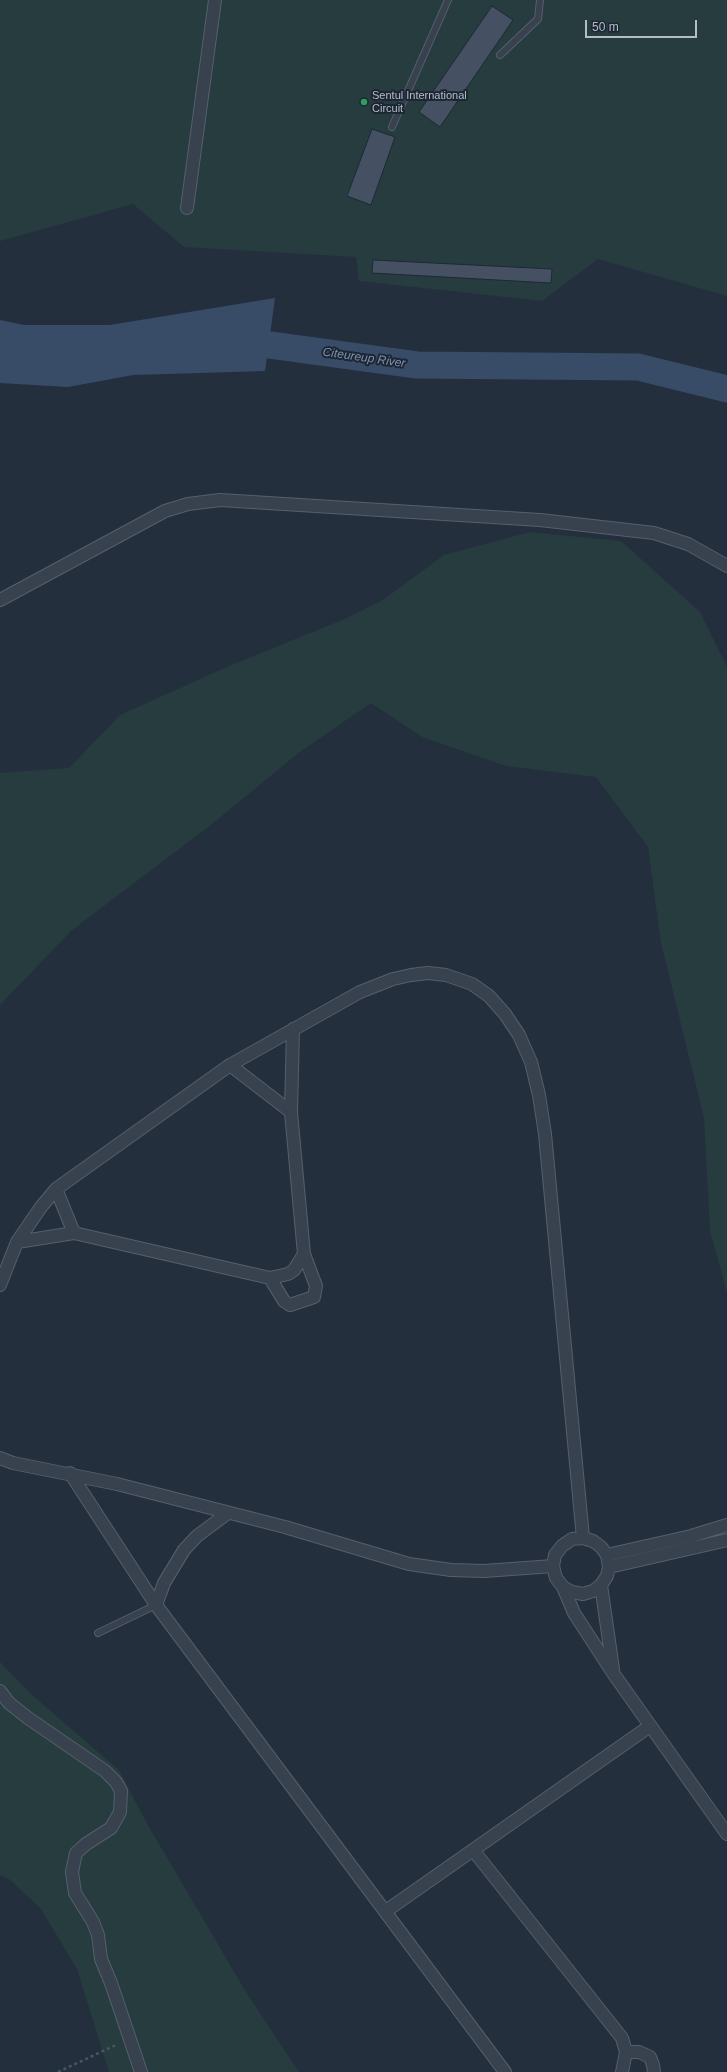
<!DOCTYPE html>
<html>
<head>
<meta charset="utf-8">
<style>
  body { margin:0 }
  #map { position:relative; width:727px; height:2072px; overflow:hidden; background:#242f3e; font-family:Helvetica,sans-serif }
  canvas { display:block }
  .scale { position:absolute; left:585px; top:20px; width:112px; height:18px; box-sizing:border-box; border:2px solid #b4bcc9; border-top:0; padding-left:5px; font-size:12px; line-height:14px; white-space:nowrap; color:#b4bcc9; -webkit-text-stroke:3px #1d2633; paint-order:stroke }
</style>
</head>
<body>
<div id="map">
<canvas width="727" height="2072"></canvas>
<div class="scale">50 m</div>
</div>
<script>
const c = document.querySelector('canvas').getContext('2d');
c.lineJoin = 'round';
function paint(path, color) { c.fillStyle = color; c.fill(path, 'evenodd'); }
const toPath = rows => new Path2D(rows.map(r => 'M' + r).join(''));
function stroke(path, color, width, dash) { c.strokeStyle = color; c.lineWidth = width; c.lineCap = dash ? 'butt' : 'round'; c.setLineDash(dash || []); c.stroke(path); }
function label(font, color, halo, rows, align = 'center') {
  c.font = font + ' Helvetica,sans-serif'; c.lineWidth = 4; c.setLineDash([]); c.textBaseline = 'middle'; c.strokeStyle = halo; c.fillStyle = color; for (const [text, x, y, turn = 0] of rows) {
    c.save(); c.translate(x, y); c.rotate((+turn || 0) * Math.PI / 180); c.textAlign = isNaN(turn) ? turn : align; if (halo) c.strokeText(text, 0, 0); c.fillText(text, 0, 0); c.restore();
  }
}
paint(toPath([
  [0,0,727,0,727,296,598,259,542,301,359,281,356,257,184,247,133,204,0,241],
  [530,532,621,541,700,612,727,667,727,1293,710,1231,704,1118,661,943,648,847,596,777,506,766,422,737,371,703,297,754,212,824,71,931,0,1005,0,773,69,768,120,715,229,666,347,618,383,600,444,555],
  [0,1662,30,1693,119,1770,145,1820,246,1992,299,2072,109,2072,77,1969,41,1909,9,1879,0,1875]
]), '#263c3f');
paint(toPath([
  [275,298,265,371,133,375,68,387,0,383,0,320,24,325,110,325]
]), '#394c67');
stroke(toPath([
  [233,340,417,365,638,367,727,389]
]), '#394c67', 27);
const building = toPath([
  [492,6,513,20,440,127,419,112,492,6],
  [372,129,395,137,371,205,347,196,372,129],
  [373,260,552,269,551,283,372,273,373,260]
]);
paint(building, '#455162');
stroke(building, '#1f2835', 1);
const service = toPath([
  [500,55,538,19,540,0],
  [392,127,448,0],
  [98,1633,156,1605]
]);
const minor = toPath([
  [187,208,215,0],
  [0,600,165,511,188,504,220,500,540,520,654,533,688,544,727,566],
  [230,1065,291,1112],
  [56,1189,74,1233],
  [17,1242,74,1233,270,1278,288,1274,294,1270,304,1254,291,1112,293,1029],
  [270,1278,284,1301,290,1305,314,1297,316,1286,304,1254],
  [0,1285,17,1242,41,1207,56,1189,230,1065,360,992,393,979,411,975,428,973,446,975,472,984,489,996,505,1014,519,1035,531,1062,539,1095,545,1134,583,1538],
  [0,1458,13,1463,117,1484,285,1527,409,1564,451,1570,484,1571,553,1566],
  [70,1473,156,1605,505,2072],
  [607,1555,691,1536,727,1525],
  [609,1567,727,1540],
  [601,1585,613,1669],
  [563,1587,572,1592,583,1594,593,1591,601,1585,607,1576,609,1567,607,1555,601,1547,593,1541,583,1538,572,1539,562,1546,555,1555,553,1566,556,1578,563,1587,574,1613,613,1673,727,1834],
  [156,1605,164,1583,184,1550,197,1536,228,1513],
  [0,1691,9,1703,28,1718,105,1771,116,1782,121,1791,120,1812,111,1828,86,1844,76,1853,72,1872,75,1893,93,1922,98,1935,101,1959,111,1983,141,2072],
  [473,1850,622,2038,626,2052,622,2072],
  [386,1911,650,1726],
  [626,2052,639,2052,650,2057,653,2065,654,2072]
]);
stroke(service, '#565f6c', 8);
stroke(minor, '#565f6c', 14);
stroke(toPath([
  [58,2072,118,2044]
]), '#44595c', 2.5, [3, 3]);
stroke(service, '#38414e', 6);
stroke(minor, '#38414e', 12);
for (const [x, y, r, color] of [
  [364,102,4,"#2e9e5b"]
]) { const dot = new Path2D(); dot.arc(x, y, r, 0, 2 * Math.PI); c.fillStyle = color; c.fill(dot); stroke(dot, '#1d2633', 1.5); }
label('11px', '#b4bcc9', '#1d2633', [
  ["Sentul International",372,96],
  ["Circuit",372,109]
], 'left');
label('italic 12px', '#7c92b1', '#1d2633', [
  ["Citeureup River",364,358,8]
]);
</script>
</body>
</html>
